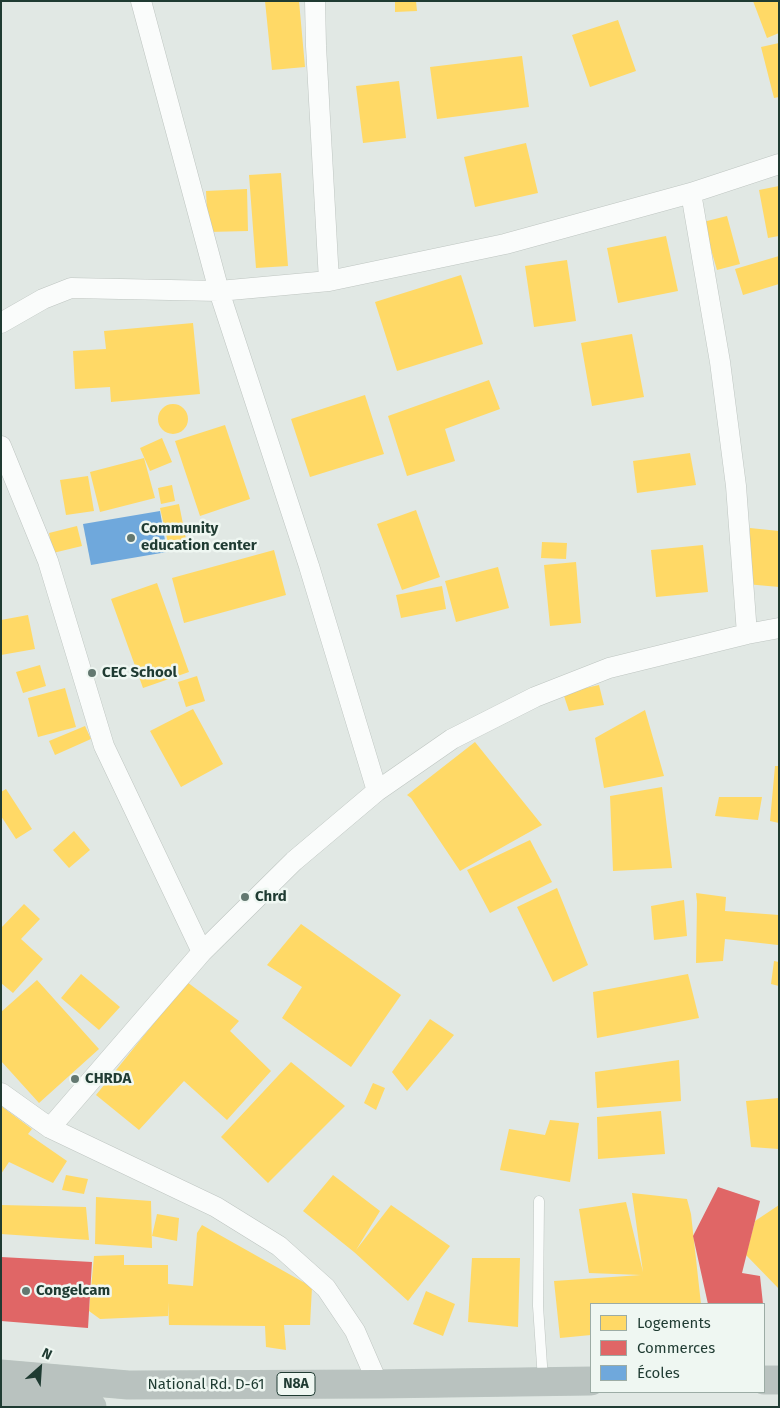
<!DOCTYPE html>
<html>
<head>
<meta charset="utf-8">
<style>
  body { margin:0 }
  #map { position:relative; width:780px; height:1408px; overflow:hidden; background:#e1e8e4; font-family:"Fira Sans",sans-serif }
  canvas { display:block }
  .frame { position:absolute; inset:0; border:2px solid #1f3b32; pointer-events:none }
  .legend { position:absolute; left:590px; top:1303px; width:175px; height:90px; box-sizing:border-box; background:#eff7f2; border:1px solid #9caca5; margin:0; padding:6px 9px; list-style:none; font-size:15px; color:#1f3b32 }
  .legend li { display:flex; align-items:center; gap:10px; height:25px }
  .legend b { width:25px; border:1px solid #9caca5 }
  .north { position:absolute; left:15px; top:1343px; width:50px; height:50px; -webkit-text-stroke:4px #eff7f2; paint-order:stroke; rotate:26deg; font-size:14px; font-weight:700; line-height:20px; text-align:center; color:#1f3b32 }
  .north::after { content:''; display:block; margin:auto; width:18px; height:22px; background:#1f3b32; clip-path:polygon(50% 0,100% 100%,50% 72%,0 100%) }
</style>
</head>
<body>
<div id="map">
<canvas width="780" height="1408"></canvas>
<div class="frame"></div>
<ul class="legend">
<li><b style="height:14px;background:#ffd966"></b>Logements</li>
<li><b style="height:14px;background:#e06666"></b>Commerces</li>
<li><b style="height:14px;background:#6fa8dc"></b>Écoles</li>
</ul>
<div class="north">N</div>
</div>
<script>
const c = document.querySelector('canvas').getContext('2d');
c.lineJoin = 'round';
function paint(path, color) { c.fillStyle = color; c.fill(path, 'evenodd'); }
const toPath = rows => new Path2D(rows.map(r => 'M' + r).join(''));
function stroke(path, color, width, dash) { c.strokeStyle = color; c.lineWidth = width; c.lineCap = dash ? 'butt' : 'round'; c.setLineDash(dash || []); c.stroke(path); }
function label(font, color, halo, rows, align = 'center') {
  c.font = font + ' "Fira Sans",sans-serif'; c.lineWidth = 5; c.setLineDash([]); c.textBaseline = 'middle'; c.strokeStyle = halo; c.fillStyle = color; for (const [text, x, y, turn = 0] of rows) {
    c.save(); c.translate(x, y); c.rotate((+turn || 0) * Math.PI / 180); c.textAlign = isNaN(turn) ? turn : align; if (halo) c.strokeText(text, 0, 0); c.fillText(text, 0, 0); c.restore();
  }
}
paint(toPath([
  [265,1,299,1,305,67,272,70],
  [395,1,416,1,417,11,395,12],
  [753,1,779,1,779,33,767,38],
  [618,20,636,71,590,87,572,35],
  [779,43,779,97,774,98,761,47],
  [522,56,529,107,437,119,430,67],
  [399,81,406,138,363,143,356,86],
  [526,143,538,193,475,207,464,157],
  [281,173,288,266,256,268,249,175],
  [779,186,779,236,768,238,759,190],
  [247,189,248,231,208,232,206,191],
  [727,216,740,264,717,270,703,222],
  [666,236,678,291,618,303,607,248],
  [779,256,779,284,743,295,735,269],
  [567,260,576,321,534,327,525,266],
  [461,275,483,344,397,371,375,302],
  [193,323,200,394,111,402,110,387,75,389,73,351,106,349,104,331],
  [632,334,644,397,592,406,581,343],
  [489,380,500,409,445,429,455,461,407,476,388,416],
  [365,395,384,454,310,477,291,419],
  '158 419a15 15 0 1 1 30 0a15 15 0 1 1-30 0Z',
  [225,425,250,499,200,516,175,441],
  [162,438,172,462,150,471,140,448],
  [690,453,696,485,637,493,633,461],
  [144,458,155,498,100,512,90,472],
  [88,476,94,511,66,515,60,480],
  [172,485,175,501,161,504,158,488],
  [179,504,186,539,168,543,160,508],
  [416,510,440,577,402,590,377,524],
  [77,526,82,546,53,553,49,533],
  [750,528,779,531,779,587,746,584],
  [542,542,567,543,566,559,541,558],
  [703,545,708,592,656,597,651,550],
  [274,550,286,595,184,623,172,578],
  [576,562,581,623,550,626,544,565],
  [498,567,509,608,456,622,445,581],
  [157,583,189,672,143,688,111,599],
  [442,586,446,609,401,618,396,595],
  [28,615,35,649,1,655,1,620],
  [40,665,46,686,23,693,16,672],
  [197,676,205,701,186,707,178,682],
  [599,685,604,705,569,711,563,693],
  [65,688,76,727,38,737,28,698],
  [193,709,223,764,181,787,150,731],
  [645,710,664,776,604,788,595,738],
  [85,726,91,739,55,755,49,741],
  [475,742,542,825,460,871,411,798,407,795],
  [775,766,779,766,779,823,770,821],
  [662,787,672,868,613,871,610,796],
  [6,789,32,829,16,839,1,816,1,792],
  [719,797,762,797,758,820,715,816],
  [74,831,90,850,69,868,53,850],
  [530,840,552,882,490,913,467,870],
  [557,888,588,965,553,982,517,907],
  [696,893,726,897,725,911,779,915,778,945,725,939,723,961,696,963,697,902],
  [684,900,687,936,654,940,651,906],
  [24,904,40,919,21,939,43,959,13,993,1,983,1,928],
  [301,924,401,995,351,1067,282,1018,302,987,267,965],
  [774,961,779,962,779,986,771,984],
  [81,974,120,1007,99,1030,61,998],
  [688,974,699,1018,597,1038,593,992],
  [37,980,99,1049,39,1103,1,1061,1,1012],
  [187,982,239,1021,230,1031,271,1071,227,1120,184,1081,139,1130,96,1095],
  [430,1019,454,1035,407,1091,392,1072],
  [679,1060,681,1101,597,1108,595,1072],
  [291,1062,345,1106,268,1183,221,1137],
  [373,1083,385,1088,376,1110,364,1103],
  [779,1098,779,1149,751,1147,746,1101],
  [1,1106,32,1129,28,1134,67,1161,53,1183,9,1162,1,1174],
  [661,1111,665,1154,598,1159,597,1117],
  [550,1120,579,1123,570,1182,500,1170,509,1129,545,1135],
  [66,1175,88,1179,84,1194,62,1190],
  [333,1175,380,1211,356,1250,391,1205,450,1246,408,1301,354,1252,303,1211],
  [632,1193,687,1199,691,1214,701,1304,591,1304,591,1335,560,1338,554,1281,641,1275,589,1273,579,1209,626,1202,643,1272],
  [96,1197,151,1201,152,1248,95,1244],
  [1,1205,86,1207,89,1240,1,1234],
  [779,1205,779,1289,746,1255,755,1221],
  [157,1214,179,1218,177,1241,152,1236],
  [202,1225,312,1287,310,1325,284,1325,286,1350,266,1347,265,1326,169,1325,168,1302,168,1316,100,1319,89,1311,94,1256,124,1255,124,1265,168,1265,168,1284,193,1286,197,1233],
  [472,1258,520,1258,518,1327,468,1322],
  [426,1291,455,1304,443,1336,413,1324]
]), '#ffd966');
paint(toPath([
  [718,1187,760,1201,742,1273,760,1276,763,1304,708,1304,693,1236],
  [1,1257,92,1262,88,1328,1,1321]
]), '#e06666');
paint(toPath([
  [160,511,167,552,91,565,83,524]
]), '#6fa8dc');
const lane = toPath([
  [539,1201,538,1306,543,1380]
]);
const street = toPath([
  [141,1,219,291,309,566,377,791],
  [315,1,316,46,329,281],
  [691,193,720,362,736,486,747,634],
  [1,323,43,299,71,288,219,291,329,281,505,244,691,193,779,164],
  [1,446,48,561,104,746,202,952],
  [1,1093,50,1128,216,1207,279,1246,326,1288,355,1331,378,1384],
  [50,1128,202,952,294,861,377,791,452,739,535,697,609,668,747,634,779,628]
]);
const highway = toPath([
  [1,1374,128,1385,378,1384,591,1381],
  [764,1380,779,1380],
  [1,1398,92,1407]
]);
stroke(lane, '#bec5c1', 11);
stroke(street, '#bec5c1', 21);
stroke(highway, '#bbc5c1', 29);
stroke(lane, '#fafcfb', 10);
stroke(street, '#fafcfb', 20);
stroke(highway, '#b9c2bf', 28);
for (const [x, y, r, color] of [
  [131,538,5,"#637870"],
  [92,673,5,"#637870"],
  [245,897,5,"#637870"],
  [75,1079,5,"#637870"],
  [26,1291,5,"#637870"]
]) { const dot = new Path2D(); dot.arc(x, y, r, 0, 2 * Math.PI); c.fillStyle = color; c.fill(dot); stroke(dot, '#eff7f2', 2); }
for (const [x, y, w] of [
  [296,1384,38]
]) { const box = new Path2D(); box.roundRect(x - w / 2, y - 11.5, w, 23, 4); c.fillStyle = '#eff7f2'; c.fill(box); stroke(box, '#1f3b32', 1); }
label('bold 14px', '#1f3b32', null, [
  ["N8A",296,1384]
]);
label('bold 15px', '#1f3b32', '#eff7f2', [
  ["Community",141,529],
  ["education center",141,546],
  ["CEC School",102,673],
  ["Chrd",255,897],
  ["CHRDA",85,1079],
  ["Congelcam",36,1291]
], 'left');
label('15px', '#1f3b32', '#eff7f2', [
  ["National Rd. D-61",206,1385]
]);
</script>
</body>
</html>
